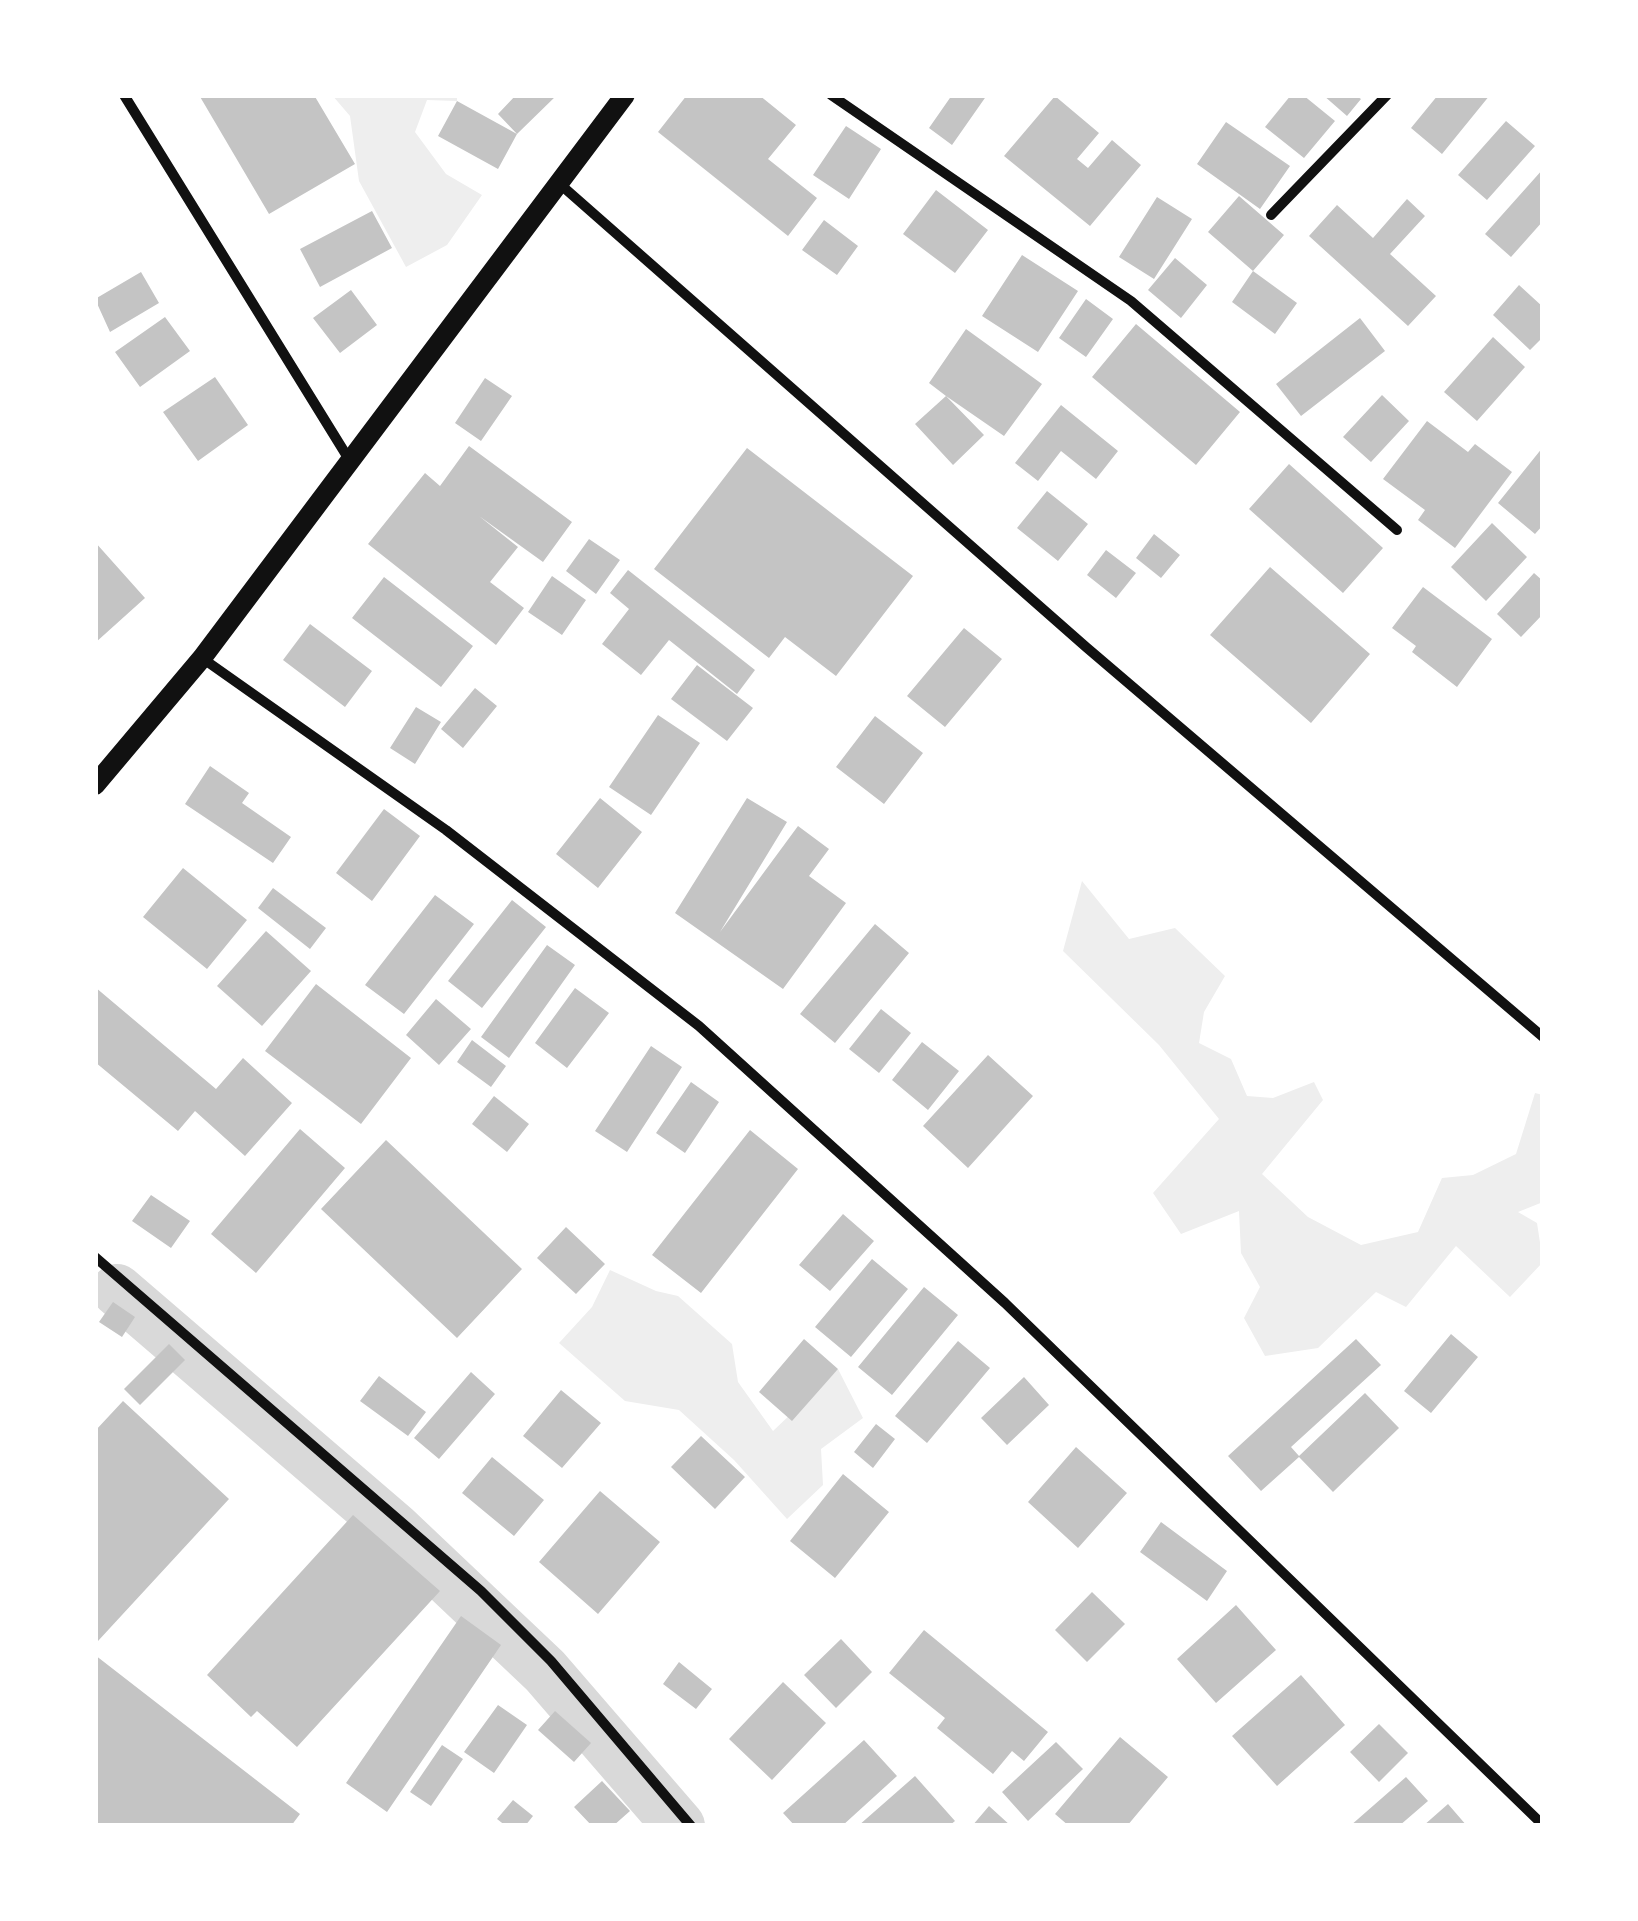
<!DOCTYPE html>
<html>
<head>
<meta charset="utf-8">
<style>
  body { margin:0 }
  #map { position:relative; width:1638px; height:1921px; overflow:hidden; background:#fff; font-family:Montserrat,sans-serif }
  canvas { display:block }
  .frame { position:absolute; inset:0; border:98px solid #fff; pointer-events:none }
</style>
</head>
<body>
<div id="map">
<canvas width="1638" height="1921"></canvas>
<div class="frame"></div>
</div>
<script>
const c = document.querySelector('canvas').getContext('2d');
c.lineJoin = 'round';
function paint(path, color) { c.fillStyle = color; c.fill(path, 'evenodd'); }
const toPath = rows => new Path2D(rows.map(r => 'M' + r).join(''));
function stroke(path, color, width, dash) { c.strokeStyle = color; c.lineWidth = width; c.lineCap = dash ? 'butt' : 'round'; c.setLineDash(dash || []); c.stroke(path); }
paint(toPath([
  [332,95,457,95,457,101,427,100,415,132,446,174,482,195,447,245,406,267,359,181,350,116],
  [1082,881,1129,939,1175,928,1225,976,1204,1012,1199,1043,1231,1059,1247,1096,1273,1098,1314,1082,1323,1100,1262,1174,1308,1217,1361,1245,1418,1232,1442,1178,1473,1175,1516,1154,1535,1093,1543,1095,1543,1202,1518,1212,1537,1223,1543,1262,1510,1297,1456,1246,1406,1307,1376,1292,1318,1348,1265,1356,1244,1318,1260,1287,1241,1253,1239,1211,1181,1234,1153,1193,1219,1119,1159,1045,1063,951],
  [610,1270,656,1291,678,1296,732,1344,738,1382,773,1431,838,1369,863,1418,821,1449,823,1485,787,1519,734,1460,679,1410,625,1401,559,1343,592,1307]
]), '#eee');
stroke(toPath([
  [117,1290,394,1528,545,1671,679,1826]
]), '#d9d9d9', 52);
paint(toPath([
  [199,95,314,95,355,164,269,214],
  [516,95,557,95,517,134,498,114],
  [687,95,759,95,796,125,768,159,817,198,788,236,658,132],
  [952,95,987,95,952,145,929,128],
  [1291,95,1303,95,1335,121,1304,158,1265,127],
  [1323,95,1355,95,1361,99,1347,116],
  [1438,95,1490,95,1442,154,1411,128],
  [1055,96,1099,133,1077,159,1088,168,1112,140,1141,165,1090,226,1004,156],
  [457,101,517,134,498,169,438,136],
  [1506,121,1535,146,1487,200,1458,175],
  [1226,122,1290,166,1260,209,1197,164],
  [846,126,881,149,849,199,813,175],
  [1543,169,1543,221,1511,257,1485,234],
  [936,190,988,230,955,273,903,234],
  [1239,196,1284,235,1253,271,1208,232],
  [1157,197,1192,219,1154,279,1119,257],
  [1407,199,1425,216,1390,254,1436,296,1408,326,1309,236,1337,205,1373,238],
  [372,211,392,248,320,287,300,249],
  [824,220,858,246,837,275,802,250],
  [1022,255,1078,291,1038,352,982,316],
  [1175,258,1207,285,1181,318,1148,290],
  [1253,271,1297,303,1275,334,1232,302],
  [141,272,159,303,110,332,95,299],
  [1519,285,1543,307,1543,337,1530,350,1493,315],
  [351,290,377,325,340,353,313,318],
  [1086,299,1113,319,1086,357,1059,338],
  [165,317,190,351,140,387,115,352],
  [1360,318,1385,351,1301,416,1276,384],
  [1136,324,1240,412,1196,465,1092,377],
  [966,329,1042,384,1004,436,946,396,984,435,953,465,915,424,946,396,929,383],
  [1493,337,1525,367,1477,421,1444,392],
  [215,377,248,425,198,461,163,412],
  [485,378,512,396,481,441,455,423],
  [1382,395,1409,421,1371,462,1343,437],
  [1061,405,1118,451,1096,479,1061,451,1038,481,1015,463],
  [1427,421,1468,452,1475,444,1512,472,1455,548,1418,520,1425,510,1383,479],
  [469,446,572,522,543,562,479,516,518,547,490,582,524,608,496,645,368,544,425,473,440,486],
  [1543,447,1543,525,1535,534,1498,503],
  [747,448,913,576,836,676,785,637,769,658,654,569],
  [1289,464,1383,548,1343,593,1249,509],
  [1047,491,1088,524,1058,561,1017,528],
  [1492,523,1527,557,1486,601,1451,567],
  [1154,534,1180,555,1161,578,1136,558],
  [589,539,620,560,596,594,566,571],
  [95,542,145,598,95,643],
  [1106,550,1136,573,1116,598,1087,575],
  [1270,567,1370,654,1311,723,1210,635],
  [628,570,755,670,737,694,669,640,641,675,602,644,629,609,610,593],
  [1534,573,1543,581,1543,614,1521,637,1497,614],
  [552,576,586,600,562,635,528,612],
  [384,577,473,646,441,687,352,618],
  [1423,587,1492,639,1457,687,1412,652,1416,646,1392,628],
  [310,624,372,671,345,707,283,660],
  [964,628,1002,659,945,727,907,696],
  [697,665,753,708,727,741,671,699],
  [475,688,497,706,463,748,441,729],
  [416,707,441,722,415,764,390,748],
  [658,715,700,743,651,815,609,787],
  [875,716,923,753,884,804,836,767],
  [210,766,249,793,242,803,291,837,273,863,185,804],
  [600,798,642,832,598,888,556,854],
  [747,798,787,822,720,932,798,826,829,849,809,876,846,903,783,989,675,913],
  [384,809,420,836,372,901,336,873],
  [183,868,247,920,207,969,143,917],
  [273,888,326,928,310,949,258,908],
  [435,895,474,924,404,1014,365,985],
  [512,900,546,927,482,1008,448,981],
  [875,924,909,953,835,1043,800,1014],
  [266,931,311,971,262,1026,217,986],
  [547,945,575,965,509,1058,481,1037],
  [316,984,411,1058,361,1124,265,1051],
  [95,987,216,1089,243,1058,292,1103,245,1156,195,1111,178,1131,95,1062],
  [575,988,609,1013,567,1068,535,1043],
  [436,999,471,1029,439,1065,406,1035],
  [881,1009,911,1033,879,1073,849,1049],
  [472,1040,506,1066,491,1087,457,1062],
  [922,1042,959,1071,928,1110,892,1080],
  [651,1046,682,1067,627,1152,595,1131],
  [988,1055,1033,1096,968,1168,923,1126],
  [691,1082,719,1102,685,1153,656,1133],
  [494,1096,529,1124,507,1152,472,1124],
  [300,1129,345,1168,256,1273,211,1234],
  [750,1130,798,1169,701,1293,652,1255],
  [386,1140,522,1269,457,1338,321,1209],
  [151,1195,190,1221,171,1248,132,1221],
  [843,1214,874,1241,830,1291,799,1265],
  [566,1227,605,1264,576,1294,537,1258],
  [872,1259,908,1289,851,1357,815,1327],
  [924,1287,958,1315,892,1395,858,1367],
  [113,1302,135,1317,122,1337,99,1322],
  [1451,1334,1478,1357,1431,1413,1404,1391],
  [804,1339,838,1369,792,1421,759,1392],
  [1356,1339,1381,1365,1291,1447,1299,1456,1365,1393,1399,1428,1333,1492,1299,1457,1261,1491,1228,1456],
  [958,1341,990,1368,927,1443,895,1416],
  [169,1344,185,1360,140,1405,124,1389],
  [471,1372,495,1394,439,1459,414,1438],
  [379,1376,426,1412,408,1436,360,1401],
  [1024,1377,1049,1405,1007,1445,981,1418],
  [561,1390,601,1423,562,1468,523,1436],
  [123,1401,229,1499,98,1641,95,1431],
  [876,1424,895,1439,873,1468,854,1452],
  [701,1436,745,1477,715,1509,671,1467],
  [1076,1447,1127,1493,1078,1548,1028,1502],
  [492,1457,544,1500,514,1536,462,1493],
  [843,1474,889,1512,835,1578,790,1541],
  [600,1491,660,1542,598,1614,539,1562],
  [353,1515,440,1591,297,1747,257,1711,251,1717,207,1675],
  [1161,1522,1227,1571,1207,1601,1140,1552],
  [1092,1592,1125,1624,1087,1662,1055,1630],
  [1236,1605,1276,1650,1216,1703,1177,1659],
  [461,1616,501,1645,387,1812,346,1783],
  [924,1630,1048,1732,1024,1761,1012,1751,993,1774,937,1728,945,1718,889,1673],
  [841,1639,872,1672,836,1708,804,1675],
  [95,1655,300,1814,291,1826,95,1826],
  [679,1662,712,1689,696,1709,663,1684],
  [1301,1675,1345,1725,1277,1786,1232,1736],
  [783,1682,826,1723,772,1780,729,1739],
  [498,1705,527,1725,494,1773,464,1752],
  [555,1711,591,1743,574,1762,538,1730],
  [1379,1724,1408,1753,1379,1782,1350,1752],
  [1120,1737,1168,1777,1127,1826,1069,1826,1055,1814],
  [864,1740,897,1776,842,1826,795,1826,783,1813],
  [1056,1742,1083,1769,1028,1821,1002,1792],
  [442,1745,463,1759,431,1806,410,1792],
  [915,1776,955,1821,949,1826,858,1826],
  [1406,1777,1428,1801,1399,1826,1350,1826],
  [602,1781,630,1811,613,1826,592,1826,574,1807],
  [513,1800,533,1816,525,1826,506,1826,497,1819],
  [1448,1804,1467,1826,1423,1826],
  [989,1806,1011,1826,972,1826]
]), '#c4c4c4');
stroke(toPath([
  [124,95,350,461],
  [831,95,1131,301,1397,530],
  [561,185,1086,647,1543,1037],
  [1271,215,1387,95],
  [202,658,446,830,699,1026,1005,1303,1543,1825],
  [95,1257,481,1591,551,1661,691,1826]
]), '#111', 10);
stroke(toPath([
  [95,785,202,658,625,95]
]), '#111', 20);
</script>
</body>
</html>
